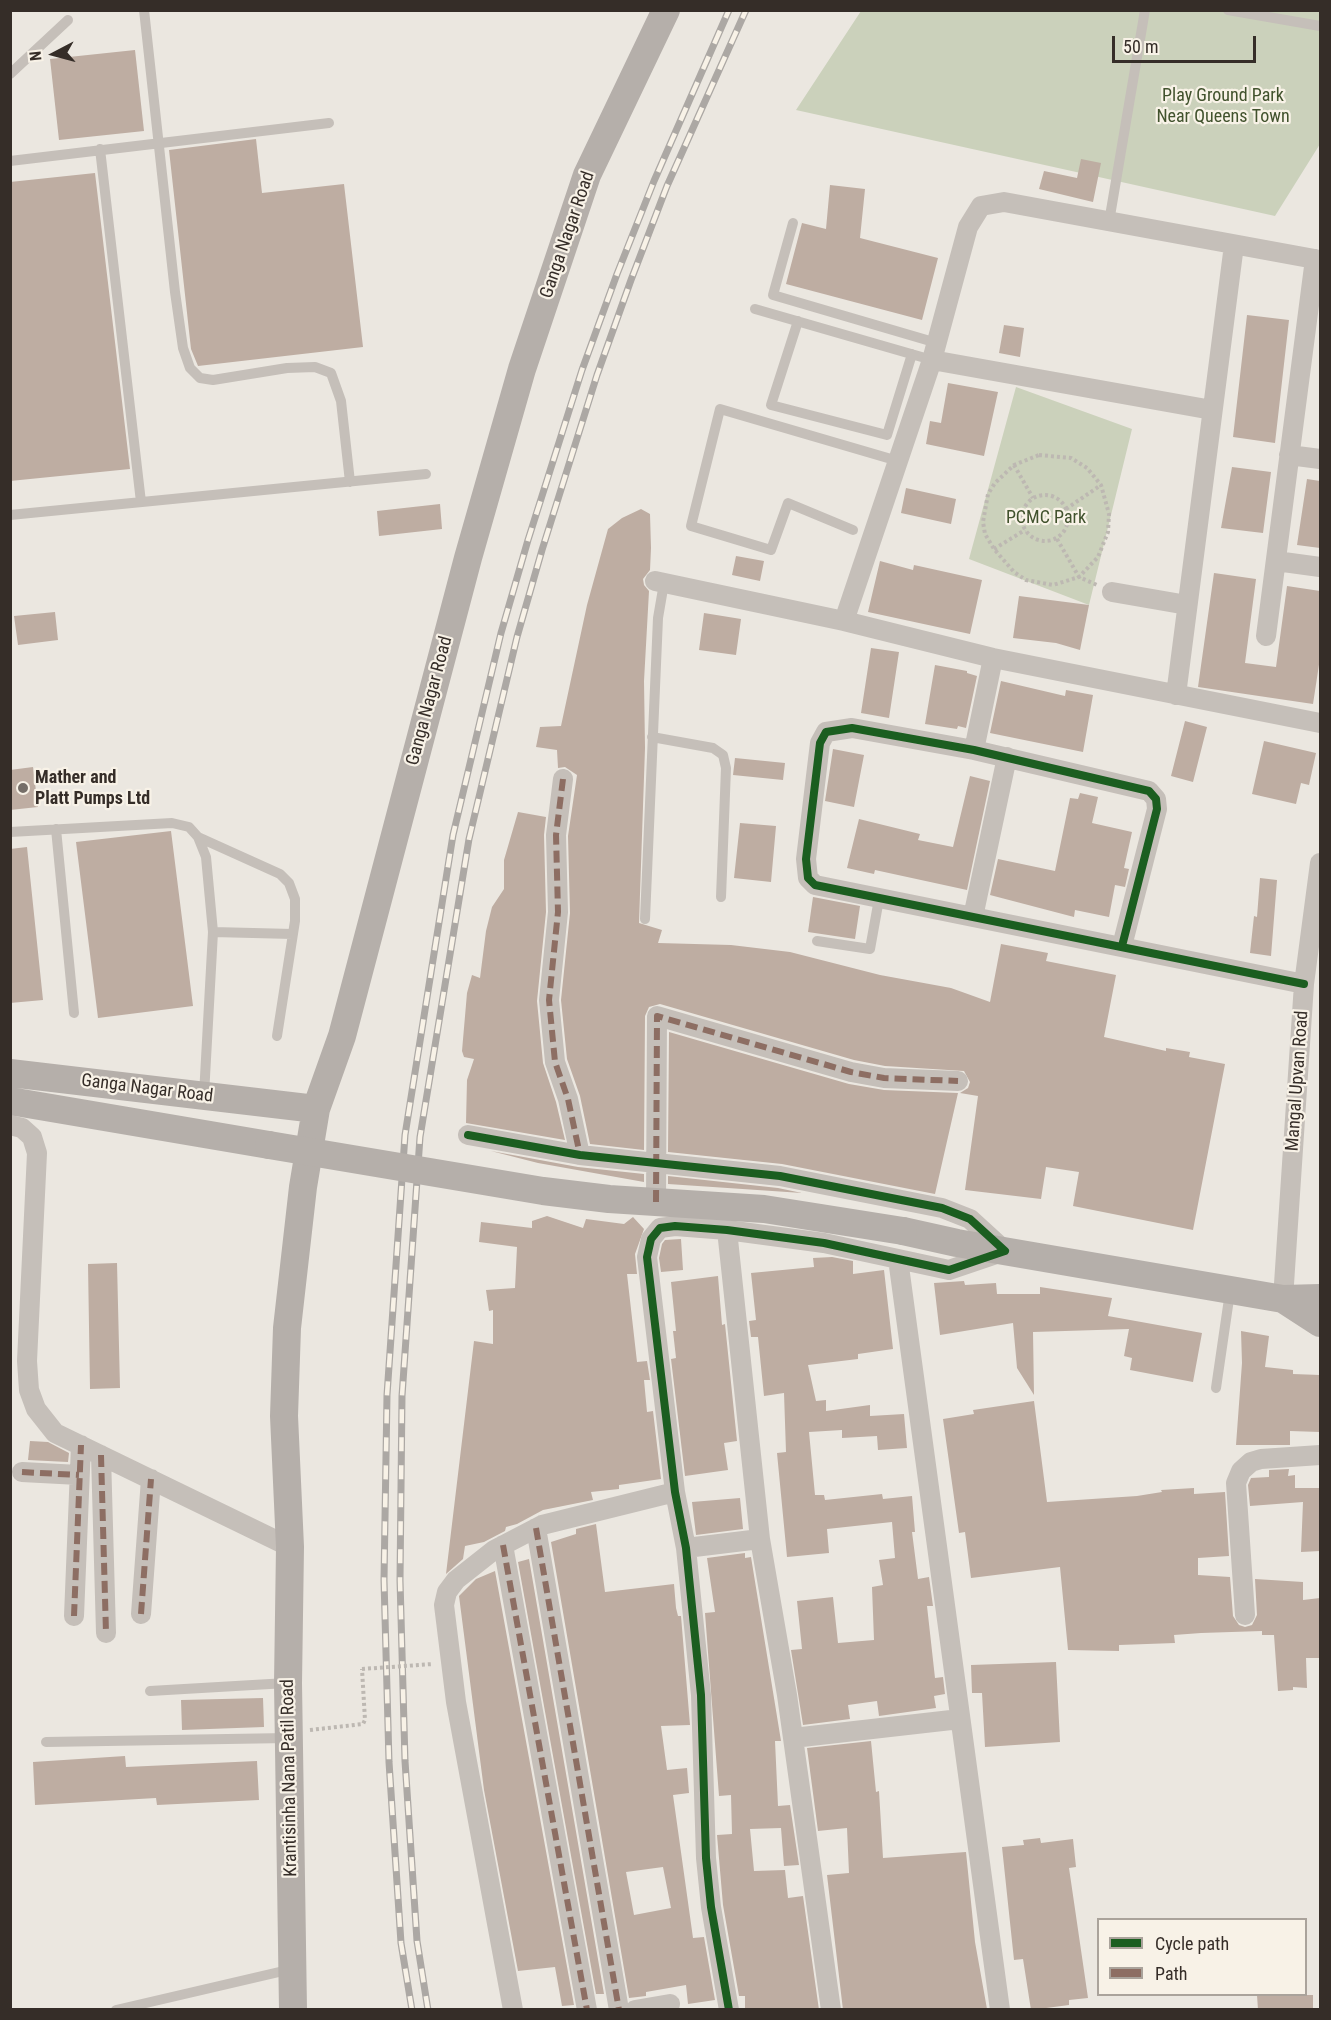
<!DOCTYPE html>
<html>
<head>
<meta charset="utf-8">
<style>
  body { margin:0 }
  #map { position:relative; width:1331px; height:2020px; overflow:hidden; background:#ebe7e0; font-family:"Roboto Condensed",sans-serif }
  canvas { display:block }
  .frame { position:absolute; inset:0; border:12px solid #352d28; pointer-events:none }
  .legend { position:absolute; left:1097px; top:1918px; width:210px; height:78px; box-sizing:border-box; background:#f8f2e7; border:2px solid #aaa39b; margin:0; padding:8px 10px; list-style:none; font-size:18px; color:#352d28 }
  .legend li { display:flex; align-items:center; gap:12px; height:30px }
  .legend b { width:30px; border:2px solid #aaa39b }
  .north { position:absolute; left:24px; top:24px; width:60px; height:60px; -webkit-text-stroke:4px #f8f2e7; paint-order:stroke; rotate:264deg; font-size:16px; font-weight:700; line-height:24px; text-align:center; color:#352d28 }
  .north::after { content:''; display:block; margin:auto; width:21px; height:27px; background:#352d28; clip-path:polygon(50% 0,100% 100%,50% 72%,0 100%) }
  .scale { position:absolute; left:1112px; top:36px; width:144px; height:27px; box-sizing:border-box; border:3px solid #352d28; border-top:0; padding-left:8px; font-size:18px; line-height:21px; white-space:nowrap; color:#352d28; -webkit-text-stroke:4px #f8f2e7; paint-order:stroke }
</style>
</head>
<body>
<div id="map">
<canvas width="1331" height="2020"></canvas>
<div class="frame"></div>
<ul class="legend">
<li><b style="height:8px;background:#1b5e20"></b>Cycle path</li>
<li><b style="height:8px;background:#8d6e63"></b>Path</li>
</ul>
<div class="north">N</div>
<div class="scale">50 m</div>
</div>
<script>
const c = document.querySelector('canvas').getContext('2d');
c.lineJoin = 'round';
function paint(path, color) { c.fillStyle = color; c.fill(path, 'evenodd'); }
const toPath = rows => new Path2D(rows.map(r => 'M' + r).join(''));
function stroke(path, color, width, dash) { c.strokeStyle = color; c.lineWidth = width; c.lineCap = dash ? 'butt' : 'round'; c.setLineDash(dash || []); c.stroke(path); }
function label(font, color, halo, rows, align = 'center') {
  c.font = font + ' "Roboto Condensed",sans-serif'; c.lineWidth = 4.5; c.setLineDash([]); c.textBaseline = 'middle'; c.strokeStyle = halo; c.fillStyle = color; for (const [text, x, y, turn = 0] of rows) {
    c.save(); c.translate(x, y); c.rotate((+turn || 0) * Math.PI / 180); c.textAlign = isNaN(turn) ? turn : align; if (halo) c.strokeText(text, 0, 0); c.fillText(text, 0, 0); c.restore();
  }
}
paint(toPath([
  [861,11,1320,11,1320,144,1275,216,796,110],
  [1016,387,1132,429,1089,605,969,559]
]), '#cbd1bb');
paint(toPath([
  [135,50,144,131,59,140,50,59],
  [256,139,262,193,344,184,363,347,198,366,191,349,169,150],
  [1081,159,1101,163,1093,202,1039,189,1044,171,1077,178],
  [95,173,130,469,10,481,10,182],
  [830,185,865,189,860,238,938,258,922,320,786,284,802,223,826,229],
  [1247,315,1289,320,1275,443,1233,437],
  [1004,325,1024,328,1020,357,999,353],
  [948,383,998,392,984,456,926,444,930,421,941,423],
  [1232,467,1271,472,1263,533,1221,528],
  [1307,479,1320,481,1320,548,1297,545],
  [906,488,956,499,951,524,901,513],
  [440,504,442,529,379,536,377,511],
  [641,509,650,514,651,548,650,570,643,579,644,585,649,591,644,681,645,748,639,923,662,930,658,943,731,945,790,952,880,975,951,988,990,1002,1001,944,1048,953,1046,961,1116,975,1104,1037,1166,1051,1166,1048,1190,1052,1189,1057,1225,1064,1193,1230,1073,1206,1079,1172,1046,1167,1041,1199,965,1190,978,1096,960,1093,968,1088,970,1082,964,1071,885,1066,854,1060,660,1004,649,1007,645,1016,644,1150,590,1144,580,1096,567,1059,561,1000,570,913,568,836,577,775,565,767,558,768,557,750,536,747,540,727,561,726,587,605,608,529,622,518],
  [736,556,764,561,760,581,732,575],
  [880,561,913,570,914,565,982,580,970,634,868,612],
  [1214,573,1256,579,1245,663,1276,667,1287,586,1320,591,1320,658,1313,704,1198,687],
  [1019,596,1089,605,1080,650,1056,643,1013,638],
  [55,612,58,640,18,645,14,616],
  [704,613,741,619,736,655,699,650],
  [871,648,899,652,889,718,861,713],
  [935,665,967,671,967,673,977,676,966,728,958,726,957,729,925,724],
  [1001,681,1065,696,1066,690,1093,695,1083,752,990,733],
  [1185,721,1207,727,1193,782,1171,776],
  [1264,741,1316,753,1309,785,1301,783,1296,804,1252,794],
  [833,749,864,755,854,807,825,801],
  [735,758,785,763,783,780,733,775],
  [33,767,38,807,10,810,10,770],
  [970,776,990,781,967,890,875,870,874,874,847,868,859,819,920,834,918,840,953,847],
  [1080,793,1098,797,1092,823,1132,832,1124,868,1129,869,1125,887,1115,885,1109,917,1075,910,1074,917,990,895,998,859,1055,871,1070,798,1078,799],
  [518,812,546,817,544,835,546,912,537,1001,543,1063,556,1102,565,1140,466,1123,467,1080,474,1059,464,1057,462,1051,467,993,472,975,480,978,486,931,492,907,504,889,504,860],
  [740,823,776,826,771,882,734,878],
  [171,831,193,1006,98,1018,76,842],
  [27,847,43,1000,10,1003,10,849],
  [1260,878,1277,880,1271,956,1250,953,1254,916,1257,917],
  [813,897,860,906,855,939,808,932],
  [669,1032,849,1084,884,1090,958,1093,935,1194,782,1164,668,1152],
  [491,1151,578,1167,644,1174,644,1182,538,1163],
  [668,1176,778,1188,802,1193,668,1184],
  [547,1216,583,1228,586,1219,624,1224,633,1217,644,1229,635,1254,637,1274,627,1274,637,1362,647,1361,650,1380,644,1380,647,1412,653,1411,661,1479,619,1485,619,1489,591,1492,593,1500,543,1510,517,1524,506,1527,505,1531,484,1542,465,1546,463,1559,446,1574,474,1341,493,1344,493,1310,489,1311,486,1290,515,1288,517,1247,479,1242,481,1222,532,1228,532,1221],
  [681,1239,683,1270,661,1272,659,1258,662,1244,665,1240],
  [832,1257,853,1261,853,1274,884,1270,893,1349,858,1354,858,1359,808,1365,816,1401,826,1400,826,1411,870,1405,870,1416,904,1414,907,1448,878,1450,877,1436,842,1438,842,1430,809,1432,815,1495,824,1495,825,1500,882,1494,883,1499,912,1496,915,1532,912,1532,918,1579,929,1577,933,1606,927,1606,935,1678,943,1677,945,1694,934,1696,936,1708,879,1716,877,1701,848,1705,850,1719,803,1725,791,1650,802,1649,797,1601,833,1597,838,1643,874,1640,872,1587,883,1585,879,1560,895,1558,892,1522,827,1529,829,1553,787,1557,777,1453,786,1452,784,1393,764,1396,758,1337,751,1337,749,1321,756,1320,751,1273,814,1267,813,1258],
  [117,1263,120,1388,90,1389,88,1264],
  [718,1276,722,1325,725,1324,737,1441,724,1443,728,1470,685,1476,671,1359,676,1358,673,1331,676,1331,671,1282],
  [964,1281,965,1285,996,1283,997,1294,1040,1294,1040,1287,1112,1298,1108,1316,1202,1333,1193,1382,1130,1370,1132,1358,1124,1356,1129,1329,1033,1332,1034,1395,1017,1368,1013,1323,940,1335,934,1283],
  [1241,1331,1269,1336,1265,1367,1293,1370,1293,1374,1320,1375,1320,1432,1290,1431,1290,1445,1236,1445,1242,1363],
  [1034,1401,1047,1502,1137,1496,1162,1492,1161,1490,1194,1488,1194,1494,1225,1492,1229,1556,1198,1558,1198,1575,1230,1577,1233,1616,1239,1625,1245,1627,1252,1625,1257,1615,1255,1579,1303,1582,1303,1600,1320,1598,1320,1658,1306,1658,1307,1688,1293,1687,1293,1690,1278,1691,1274,1635,1262,1635,1262,1631,1201,1633,1174,1635,1175,1643,1119,1645,1119,1651,1068,1650,1060,1567,971,1578,965,1532,959,1533,943,1419,974,1414,973,1410],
  [30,1441,48,1442,69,1453,68,1462,28,1460],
  [1289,1469,1288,1476,1295,1475,1295,1488,1320,1488,1320,1551,1301,1552,1303,1502,1250,1506,1248,1485,1251,1478,1269,1477,1269,1470],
  [740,1498,743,1529,696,1535,692,1502],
  [596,1524,605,1592,674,1584,676,1608,678,1616,681,1616,690,1725,661,1726,667,1770,687,1768,689,1793,673,1795,693,1938,704,1937,715,2000,688,2004,686,1985,646,1992,646,1996,629,1998,551,1542,576,1534,576,1529],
  [663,1867,671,1908,634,1915,626,1872],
  [745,1553,745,1558,751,1557,781,1741,775,1741,778,1806,790,1805,799,1865,784,1866,781,1828,750,1829,754,1871,785,1870,788,1898,803,1896,819,2010,745,2010,745,1996,739,1996,723,1905,717,1835,732,1834,731,1795,719,1796,705,1613,715,1612,707,1558],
  [529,1559,604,1994,596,1994,518,1562],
  [495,1571,574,2005,562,2006,555,1967,518,1971,484,1790,459,1596,476,1579],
  [1056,1662,1060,1742,985,1747,982,1693,972,1693,971,1665],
  [263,1698,264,1727,182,1730,181,1700],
  [871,1741,876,1792,879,1791,883,1858,966,1852,975,1942,987,2009,843,2010,827,1875,849,1873,847,1828,818,1831,807,1748],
  [125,1756,126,1767,257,1761,259,1800,157,1805,156,1798,35,1805,33,1762],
  [1040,1838,1041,1843,1073,1839,1076,1867,1069,1868,1088,1998,1069,2000,1069,2005,1031,2010,1023,1959,1014,1960,1002,1847,1024,1845,1023,1840],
  [1257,1995,1313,1995,1313,2010,1258,2010]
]), '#beada2');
stroke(toPath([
  [1039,455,1071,458,1087,468,1101,485,1109,514,1108,532,1098,557,1079,577,1053,585,1026,580,1014,572,994,549,985,534,983,522,988,494,995,483,1014,465,1039,455],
  [1014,465,1033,498],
  '1022 518a23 23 0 1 1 46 0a23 23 0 1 1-46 0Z',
  [1066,509,1101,485],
  [1057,539,1079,577,1097,585],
  [994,549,1025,530],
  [310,1730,363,1724,365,1720,362,1669]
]), '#bdb8b2', 4, [3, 3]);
stroke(toPath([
  [144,10,175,292,183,348,190,368,200,378,213,380,287,368,315,367,331,373,341,401,350,482],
  [1228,10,1320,26],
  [10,74,68,20],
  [100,149,141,502],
  [10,161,329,123],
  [1109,222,1145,10],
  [793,223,773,295,937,343],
  [755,309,932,360],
  [798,321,771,405,887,435,912,354],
  [10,515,426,474],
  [853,530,788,503,771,550,691,526,720,409,898,461],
  [652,737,713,748,723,755,726,768,721,897],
  [56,829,74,1013],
  [10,832,172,823,189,827,198,837,206,857,213,932,204,1095],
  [198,837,280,874,289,883,295,899,295,921,277,1036],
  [645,919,658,618,664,583],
  [213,932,293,934],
  [817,941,870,949,879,899],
  [1216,1388,1230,1292],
  [150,1691,287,1683],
  [46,1742,288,1738],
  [116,2010,292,1969]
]), '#c5bfb9', 10);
stroke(toPath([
  [932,360,1212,410],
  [1289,455,1320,459],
  [1276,561,1320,567],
  [655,581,844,621,993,658,1320,723],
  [1112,592,1187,605],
  [844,621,932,360,968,227,981,206,1004,202,1320,260],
  [1266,636,1315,259],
  [1176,695,1234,245],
  [974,750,993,658],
  [563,779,556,835,558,912,549,1000,555,1062,568,1099,580,1155],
  [973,917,1007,757],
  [1122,946,1157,809,1156,799,1149,791,974,750,852,728,826,732,820,743,806,859,808,878,815,885,1304,984],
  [10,1125,22,1128,32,1137,37,1153,27,1361,29,1390,36,1409,55,1433,290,1547],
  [468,1135,580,1155,780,1176,942,1208,970,1219,1005,1251,949,1270,824,1243,727,1230,675,1226,660,1228,651,1239,647,1257,675,1492,686,1548,701,1695,706,1858,711,1907,729,2010],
  [656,1202,657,1016,851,1072,884,1078,958,1081],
  [727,1230,760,1539,787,1695,831,2010],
  [898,1259,1000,2010],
  [1283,1299,1304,984,1320,863],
  [101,1455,106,1633],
  [22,1472,79,1475],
  [536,1528,619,2010],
  [503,1545,587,2010],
  [686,1548,760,1539],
  [141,1614,151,1479],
  [1245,1615,1236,1483,1241,1471,1251,1462,1261,1459,1320,1455],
  [74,1616,81,1445],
  [793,1738,960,1719],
  [513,2010,456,1702,444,1605,447,1592,456,1580,494,1550,542,1525,675,1492],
  [635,2010,670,2004]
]), '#c5bfb9', 20);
stroke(toPath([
  [10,1073,316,1109],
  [10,1101,269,1145],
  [903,1231,957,1243,1283,1299,1320,1298],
  [1283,1299,1320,1323],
  [293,2010,288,1683,290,1547,284,1416,287,1328,303,1187,316,1109,342,1036,468,558,522,369,587,175,666,10]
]), '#b5afaa', 28);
const rail = toPath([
  [412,2010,401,1943,389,1762,384,1580,387,1395,405,1135,453,835,501,633,528,540,582,370,617,274,654,181,729,10],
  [428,2010,417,1941,405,1761,400,1580,402,1396,420,1137,469,839,517,637,542,550,597,375,631,280,667,186,746,10]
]);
stroke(rail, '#aca8a4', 7);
stroke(rail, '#f8f2e7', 4.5, [14]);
stroke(toPath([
  [362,1669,433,1664]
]), '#bdb8b2', 4, [3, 3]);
stroke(toPath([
  [269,1145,543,1191,609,1199,764,1209,903,1231]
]), '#b5afaa', 28);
stroke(toPath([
  [563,779,556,835,558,912,549,1000,555,1062,568,1099,580,1155],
  [656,1202,657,1016,851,1072,884,1078,958,1081],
  [101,1455,106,1633],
  [22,1472,79,1475],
  [536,1528,619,2010],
  [503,1545,587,2010],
  [141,1614,151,1479],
  [74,1616,81,1445]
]), '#8d6e63', 6, [12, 6]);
stroke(toPath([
  [1122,946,1157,809,1156,799,1149,791,974,750,852,728,826,732,820,743,806,859,808,878,815,885,1304,984],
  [468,1135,580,1155,780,1176,942,1208,970,1219,1005,1251,949,1270,824,1243,727,1230,675,1226,660,1228,651,1239,647,1257,675,1492,686,1548,701,1695,706,1858,711,1907,729,2010]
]), '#1b5e20', 8);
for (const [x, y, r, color] of [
  [23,788,6,"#756e68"]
]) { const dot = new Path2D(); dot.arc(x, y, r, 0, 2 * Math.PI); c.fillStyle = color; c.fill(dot); stroke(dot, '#f8f2e7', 2); }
label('18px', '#41522d', '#f8f2e7', [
  ["Play Ground Park",1223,96],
  ["Near Queens Town",1223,117],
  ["PCMC Park",1046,518]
]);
label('18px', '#352d28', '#f8f2e7', [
  ["Ganga Nagar Road",568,235,-71],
  ["Ganga Nagar Road",430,701,-75],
  ["Mangal Upvan Road",1298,1081,-86],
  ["Ganga Nagar Road",147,1089,7],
  ["Krantisinha Nana Patil Road",290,1778,-91]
]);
label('bold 18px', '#352d28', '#f8f2e7', [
  ["Mather and",35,778],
  ["Platt Pumps Ltd",35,799]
], 'left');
</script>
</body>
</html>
